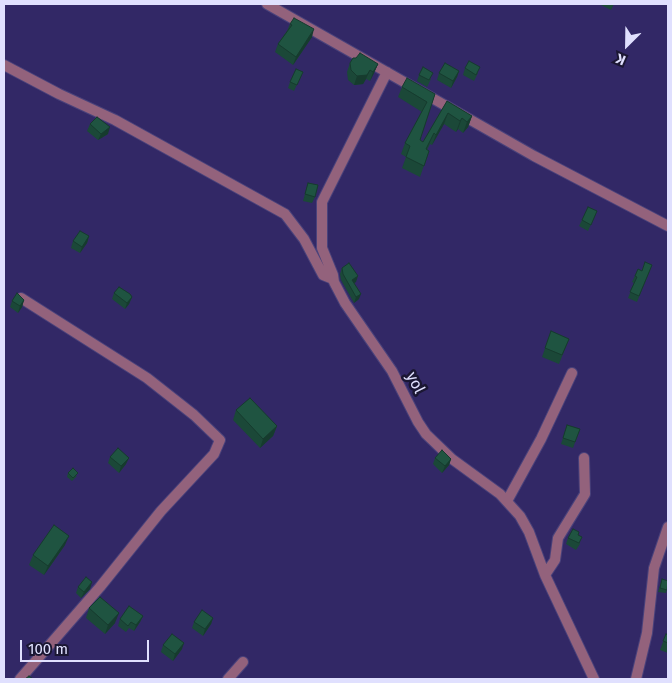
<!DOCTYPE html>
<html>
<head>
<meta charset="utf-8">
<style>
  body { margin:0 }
  #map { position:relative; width:672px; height:683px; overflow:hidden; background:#322866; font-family:"Fira Sans",sans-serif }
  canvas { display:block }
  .frame { position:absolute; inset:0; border:5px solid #e0e0fe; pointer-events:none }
  .north { position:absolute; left:602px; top:20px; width:50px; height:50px; -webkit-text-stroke:4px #1b1733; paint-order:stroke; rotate:203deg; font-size:14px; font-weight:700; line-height:20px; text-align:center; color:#e0e0fe }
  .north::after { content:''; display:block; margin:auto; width:18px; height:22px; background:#e0e0fe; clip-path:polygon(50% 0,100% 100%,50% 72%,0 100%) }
  .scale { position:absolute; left:20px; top:640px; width:129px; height:22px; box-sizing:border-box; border:2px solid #e0e0fe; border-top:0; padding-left:6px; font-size:15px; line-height:18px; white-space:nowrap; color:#e0e0fe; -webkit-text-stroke:4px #1b1733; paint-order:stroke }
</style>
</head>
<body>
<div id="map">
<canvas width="672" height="683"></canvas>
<div class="frame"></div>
<div class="north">K</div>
<div class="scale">100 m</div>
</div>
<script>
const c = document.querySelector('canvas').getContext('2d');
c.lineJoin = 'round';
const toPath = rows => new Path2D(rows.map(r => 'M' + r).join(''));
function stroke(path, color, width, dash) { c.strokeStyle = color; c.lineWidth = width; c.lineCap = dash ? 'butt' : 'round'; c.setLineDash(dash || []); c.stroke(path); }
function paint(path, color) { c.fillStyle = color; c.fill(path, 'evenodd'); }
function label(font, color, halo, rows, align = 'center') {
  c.font = font + ' "Fira Sans",sans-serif'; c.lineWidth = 5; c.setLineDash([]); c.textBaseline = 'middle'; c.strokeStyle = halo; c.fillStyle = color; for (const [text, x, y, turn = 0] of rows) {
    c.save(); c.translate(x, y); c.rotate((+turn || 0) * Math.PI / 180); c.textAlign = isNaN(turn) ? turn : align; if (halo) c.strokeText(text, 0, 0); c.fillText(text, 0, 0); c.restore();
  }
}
const street = toPath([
  [267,4,534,156,668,226],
  [4,65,59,94,115,120,285,214,304,239,323,275,333,279],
  [387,72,322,202,322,248,333,275,334,282,345,303,392,371,418,422,426,434,452,459,500,494,520,516,529,532,545,575,594,679],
  [507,501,541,439,572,373],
  [545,575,555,560,558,538,585,494,584,458],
  [20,679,100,587,161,511,214,454,220,440,194,415,147,378,21,298],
  [228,679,243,662],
  [636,679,647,633,654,568,668,527]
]);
stroke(street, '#4a427b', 12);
stroke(street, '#93627c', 10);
paint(toPath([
  [599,4,614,4,611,10],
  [290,24,312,37,293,65,275,52,278,44,287,31],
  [350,63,378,64,374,73,370,81,366,79,363,84,354,85,348,80,347,72],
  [465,68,478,73,474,81,463,75],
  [459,71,457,77,451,88,437,80,439,73],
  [419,75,431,79,427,87,417,81],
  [300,78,294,91,288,88,290,82],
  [402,87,435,94,420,140,423,142,447,101,472,116,468,127,463,133,458,129,456,132,444,124,432,145,430,144,427,150,429,151,420,177,402,168,406,157,401,154,405,143,422,112,398,97],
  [90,124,108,134,98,140,87,131],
  [308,183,315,197,312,203,303,201],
  [597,211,588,231,579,226,582,220],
  [89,236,87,243,80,253,71,248,73,241],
  [652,265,637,302,628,298,634,283,632,282,638,269,642,271],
  [342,268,356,282,354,283,359,299,354,303,341,280,340,274],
  [114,293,132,297,129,304,125,309,112,299],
  [24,300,22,307,18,313,10,307,12,301],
  [551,331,569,339,559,364,542,357],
  [236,410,277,426,273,436,260,448,233,420],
  [567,425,580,429,573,448,561,444],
  [110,457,126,464,119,473,108,463],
  [435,458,451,459,449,465,442,473,433,464],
  [68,473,77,476,72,481,67,477],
  [578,535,580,544,576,550,566,544,568,538],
  [65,545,44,575,29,565,33,555],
  [662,579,668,585,666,593,658,592],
  [78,587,90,589,81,598,76,593],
  [89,608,115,623,105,634,86,618],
  [143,616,140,622,134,631,129,628,126,632,118,626,120,619],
  [213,618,211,624,203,636,192,628,194,622],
  [666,634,668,635,668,653,660,650],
  [163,645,182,649,173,661,161,652]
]), '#1b4838');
paint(toPath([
  [314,29,312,37,293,65,296,57],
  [378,64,374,73,370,81,373,72],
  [370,70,366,79,363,84,354,85,357,76],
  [459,71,457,77,451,88,453,81],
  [448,113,444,124,432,145,436,135],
  [472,116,468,127,463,133,467,122],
  [462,118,458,129,456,132,460,121],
  [110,127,108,134,98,140,101,134],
  [89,236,87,243,80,253,82,247],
  [358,276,356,282,350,285,352,280],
  [361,294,359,299,354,303,356,297],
  [132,297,129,304,125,309,127,303],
  [24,300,22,307,18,313,20,306],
  [277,426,273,436,260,448,263,439],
  [129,458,126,464,119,473,121,466],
  [451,459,449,465,442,473,445,466],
  [69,536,65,545,44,575,48,566],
  [92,582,90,589,81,598,84,592],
  [119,613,115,623,105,634,108,625],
  [143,616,140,622,134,631,136,625],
  [213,618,211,624,203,636,205,629],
  [184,643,182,649,173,661,175,654]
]), '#163b2e');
const building = toPath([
  [294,18,314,29,296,57,278,44,292,25,290,24,294,18],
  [360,53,378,64,373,72,370,70,367,75,357,76,351,70,350,63,353,58,356,58,360,53],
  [469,61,480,67,476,75,465,68,469,61],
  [445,63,459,71,453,81,439,73,445,63],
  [423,67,433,73,429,80,419,75,423,67],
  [296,69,303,72,297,85,290,82,296,69],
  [407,78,435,94,420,140,423,142,447,101,472,116,467,122,462,118,460,121,448,113,436,135,434,133,426,149,429,151,424,166,406,157,410,146,405,143,427,102,402,87,407,78],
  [97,117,110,127,101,134,90,124,97,117],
  [308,183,318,185,315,197,305,194,308,183],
  [588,207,597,211,591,225,582,220,588,207],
  [80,231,89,236,82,247,73,241,80,231],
  [645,262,652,265,639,296,630,292,637,277,635,276,638,269,642,271,645,262],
  [349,263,358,276,352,280,361,294,356,297,343,274,342,268,349,263],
  [119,287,130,294,132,297,127,303,114,293,119,287],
  [17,293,24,300,20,306,12,301,17,293],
  [551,331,569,339,562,355,545,348,551,331],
  [250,398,277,426,263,439,236,410,250,398],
  [567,425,580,429,575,442,563,438,567,425],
  [118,448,129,458,121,466,110,457,118,448],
  [442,450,451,459,445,466,435,458,442,450],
  [73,468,78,473,73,478,68,473,73,468],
  [54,525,69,536,48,566,33,555,54,525],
  [573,529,579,532,578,535,582,537,579,543,568,538,573,529],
  [86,577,92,582,84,592,78,587,86,577],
  [662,579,668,581,667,590,660,588,662,579],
  [100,597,119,613,108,625,89,608,100,597],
  [129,606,143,616,136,625,131,622,128,626,120,619,129,606],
  [202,610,213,618,205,629,194,622,202,610],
  [172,634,184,643,175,654,163,645,172,634],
  [666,634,668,635,668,643,663,641,666,634],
  [29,676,33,679,25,679,29,676]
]);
paint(building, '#1f5441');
stroke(building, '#163b2e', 1);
label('16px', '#e0e0fe', '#1b1733', [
  ["yol",415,383,63]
]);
</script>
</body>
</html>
